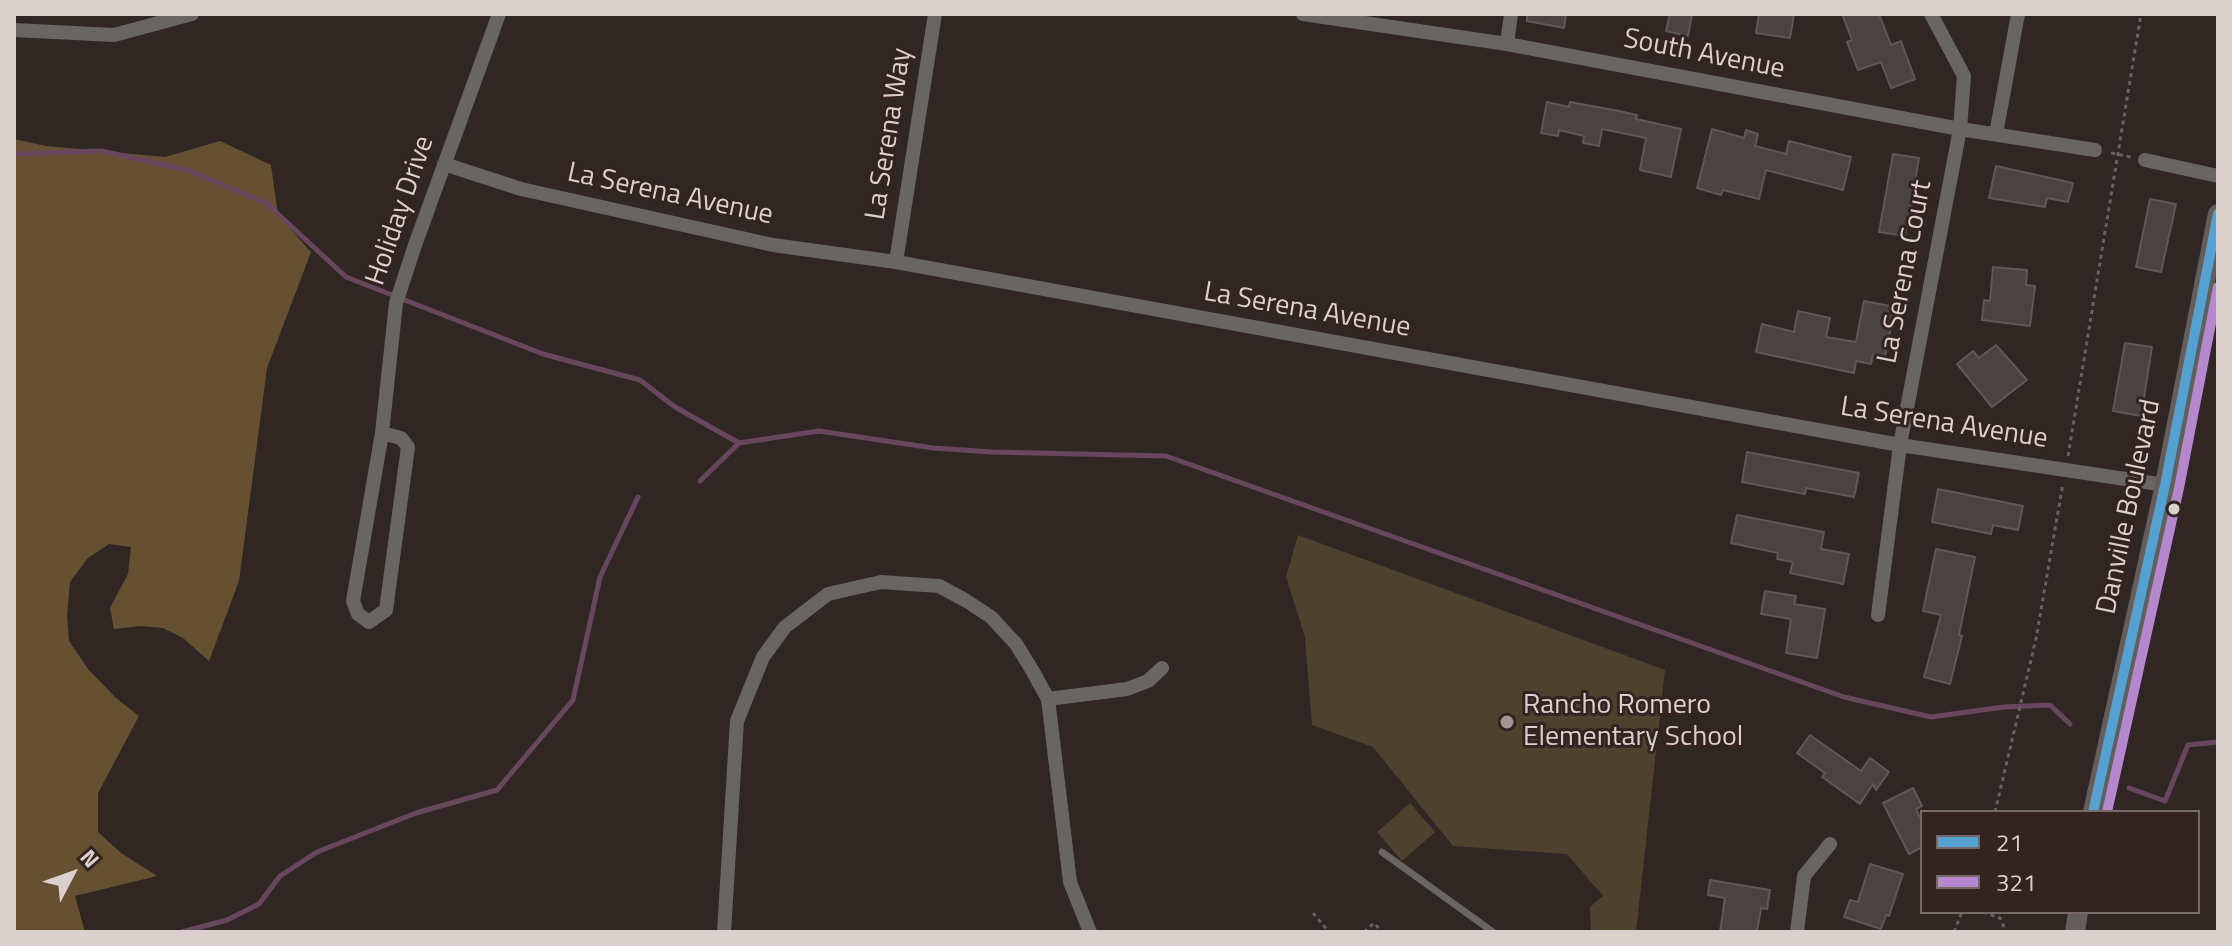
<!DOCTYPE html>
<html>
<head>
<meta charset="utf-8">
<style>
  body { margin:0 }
  #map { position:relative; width:2232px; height:946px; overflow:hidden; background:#302725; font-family:"Titillium Web",sans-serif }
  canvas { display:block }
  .frame { position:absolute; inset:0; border:16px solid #dbd0ce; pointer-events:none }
  .legend { position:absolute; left:1920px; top:810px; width:280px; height:104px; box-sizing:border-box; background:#342421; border:2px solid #776966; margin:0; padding:10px 14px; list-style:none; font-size:24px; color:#dbd0ce }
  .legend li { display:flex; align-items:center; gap:16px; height:40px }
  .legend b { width:40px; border:2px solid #776966 }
  .north { position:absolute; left:32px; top:834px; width:80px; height:80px; -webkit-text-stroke:6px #342421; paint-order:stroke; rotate:49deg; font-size:22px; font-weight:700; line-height:32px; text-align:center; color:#dbd0ce }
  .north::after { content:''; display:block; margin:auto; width:28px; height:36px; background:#dbd0ce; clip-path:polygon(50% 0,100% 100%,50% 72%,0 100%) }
</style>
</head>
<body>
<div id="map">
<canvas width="2232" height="946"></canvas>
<div class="frame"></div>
<ul class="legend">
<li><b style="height:10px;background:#54a1d2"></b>21</li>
<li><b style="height:10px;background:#b588ce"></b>321</li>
</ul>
<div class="north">N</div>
</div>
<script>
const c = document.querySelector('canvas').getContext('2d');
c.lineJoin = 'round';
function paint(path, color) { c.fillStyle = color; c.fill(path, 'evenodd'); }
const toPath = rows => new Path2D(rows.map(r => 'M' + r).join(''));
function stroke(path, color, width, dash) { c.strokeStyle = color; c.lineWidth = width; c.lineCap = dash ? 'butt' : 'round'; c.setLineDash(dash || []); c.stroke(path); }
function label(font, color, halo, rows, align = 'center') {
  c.font = font + ' "Titillium Web",sans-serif'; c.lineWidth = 6; c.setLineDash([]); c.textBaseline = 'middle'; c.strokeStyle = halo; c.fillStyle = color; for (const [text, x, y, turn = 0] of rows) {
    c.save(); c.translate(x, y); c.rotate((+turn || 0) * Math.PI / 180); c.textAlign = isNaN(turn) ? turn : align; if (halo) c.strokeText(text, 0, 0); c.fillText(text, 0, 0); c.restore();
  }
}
paint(toPath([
  [1298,535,1665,670,1636,932,1591,932,1590,907,1603,896,1567,854,1453,846,1373,747,1312,725,1305,637,1286,577],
  [1410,803,1435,832,1402,861,1377,832]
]), '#4e422e');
paint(toPath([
  [14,139,46,146,165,157,220,141,271,165,278,215,311,252,267,368,239,581,209,661,183,638,163,628,141,626,114,629,110,608,128,574,131,547,109,544,88,558,70,582,67,616,69,641,88,669,116,698,139,716,98,793,98,832,121,853,157,876,75,896,85,932,14,932]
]), '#655131');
stroke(toPath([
  [14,154,101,151,187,170,266,203,346,277,543,354,640,380,675,407,739,443],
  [700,481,739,443,819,431,933,448,992,452,1166,456,1844,697,1931,717,2004,707,2050,705,2070,724],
  [2129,788,2165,801,2188,745,2218,742],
  [182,932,227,920,259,904,280,876,317,852,416,813,497,790,573,700,600,577,638,497]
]), '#68475e', 5);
const building = toPath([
  [1527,14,1566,14,1564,28,1527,21,1527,14],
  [1670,14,1692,14,1688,36,1666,31,1670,14],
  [1759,14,1794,14,1790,38,1756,33,1759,14],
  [1842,14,1879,14,1891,45,1901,41,1915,79,1891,88,1881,62,1858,70,1847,42,1852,40,1842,14],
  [1547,102,1569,107,1570,102,1619,111,1637,115,1636,119,1681,129,1671,177,1640,170,1646,138,1602,129,1599,146,1583,143,1584,136,1559,130,1558,136,1541,133,1547,102],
  [1712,129,1744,138,1746,130,1758,134,1755,146,1786,154,1789,141,1851,157,1843,190,1766,170,1759,199,1723,190,1721,195,1697,188,1712,129],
  [1893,154,1919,158,1905,236,1879,232,1893,154],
  [1996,166,2073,183,2068,202,2047,198,2045,207,1989,198,1996,166],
  [2150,199,2176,204,2161,272,2136,267,2150,199],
  [1993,267,2027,270,2026,285,2035,286,2030,326,1982,320,1984,300,1990,301,1993,267],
  [1864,301,1895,307,1885,356,1873,354,1871,364,1856,361,1854,373,1756,352,1762,324,1794,332,1798,311,1830,318,1826,337,1856,342,1864,301],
  [2125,343,2152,347,2141,416,2113,411,2125,343],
  [1996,345,2027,380,1992,407,1957,364,1973,351,1979,358,1996,345],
  [1747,452,1859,473,1854,497,1806,488,1805,494,1742,482,1747,452],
  [1938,489,2023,506,2018,530,1993,525,1991,534,1932,522,1938,489],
  [1737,515,1824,532,1821,549,1849,554,1843,584,1790,573,1793,562,1777,559,1778,553,1731,543,1737,515],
  [1936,549,1975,557,1959,635,1962,636,1950,684,1924,677,1941,615,1923,611,1936,549],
  [1765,591,1796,596,1794,604,1825,609,1817,658,1786,653,1791,619,1761,614,1765,591],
  [1810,735,1861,771,1870,758,1889,772,1876,790,1873,784,1860,804,1822,777,1825,773,1797,753,1810,735],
  [1913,788,1922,806,1916,809,1922,821,1922,847,1909,854,1883,803,1913,788],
  [1870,864,1903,874,1889,916,1886,915,1881,929,1844,917,1850,900,1858,902,1870,864],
  [1710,880,1770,890,1767,909,1761,908,1757,932,1720,932,1725,898,1708,895,1710,880]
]);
paint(building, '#4b4242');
stroke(building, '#5f5758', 2);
stroke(toPath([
  [2111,153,2131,157],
  [2068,456,2141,14],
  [1995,812,2036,639,2063,483],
  [1983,912,2000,918,2006,932],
  [1313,913,1329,932],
  [1364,932,1374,923,1382,932],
  [1954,932,1962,912]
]), '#666261', 3, [4, 4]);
stroke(toPath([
  [1382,852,1493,932]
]), '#686563', 7);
stroke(toPath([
  [1303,14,1507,44,1960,129,2095,150],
  [14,30,114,35,192,14],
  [1507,44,1511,14],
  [1996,134,2018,14],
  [2145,160,2218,176],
  [444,164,521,189,773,245,896,262,1900,445,2165,485],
  [896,262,935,14],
  [382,433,401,438,408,447,386,610,369,622,358,614,353,601,382,433,396,303,415,245,499,14],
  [1878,615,1900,445,1960,129,1964,76,1931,14],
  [1048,699,1127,689,1148,681,1162,668],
  [724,932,737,721,763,657,785,627,828,594,881,582,939,586,965,600,991,617,1016,644,1032,670,1048,699,1070,882,1090,932],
  [1797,932,1804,876,1830,844]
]), '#686563', 14);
stroke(toPath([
  [2093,812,2165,485,2218,214],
  [2075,932,2078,912]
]), '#635e5c', 20);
stroke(toPath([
  [2093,812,2165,485,2218,214]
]), '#54a1d2', 10);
stroke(toPath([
  [2107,812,2179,488,2218,287]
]), '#b588ce', 10);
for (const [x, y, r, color] of [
  [2174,509,7,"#dbd0ce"],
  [1507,722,8,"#9f9593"]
]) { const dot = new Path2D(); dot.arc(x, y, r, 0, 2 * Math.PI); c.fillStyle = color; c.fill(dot); stroke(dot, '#342421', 3); }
label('28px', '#dbd0ce', '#342421', [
  ["South Avenue",1704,55,11],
  ["La Serena Way",890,134,-81],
  ["La Serena Avenue",670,195,12],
  ["Holiday Drive",401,211,-71],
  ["La Serena Court",1906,272,-79],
  ["La Serena Avenue",1307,311,10],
  ["La Serena Avenue",1944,424,9],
  ["Danville Boulevard",2130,507,-78]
]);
label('28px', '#dbd0ce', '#342421', [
  ["Rancho Romero",1523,706],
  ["Elementary School",1523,738]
], 'left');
</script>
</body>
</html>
